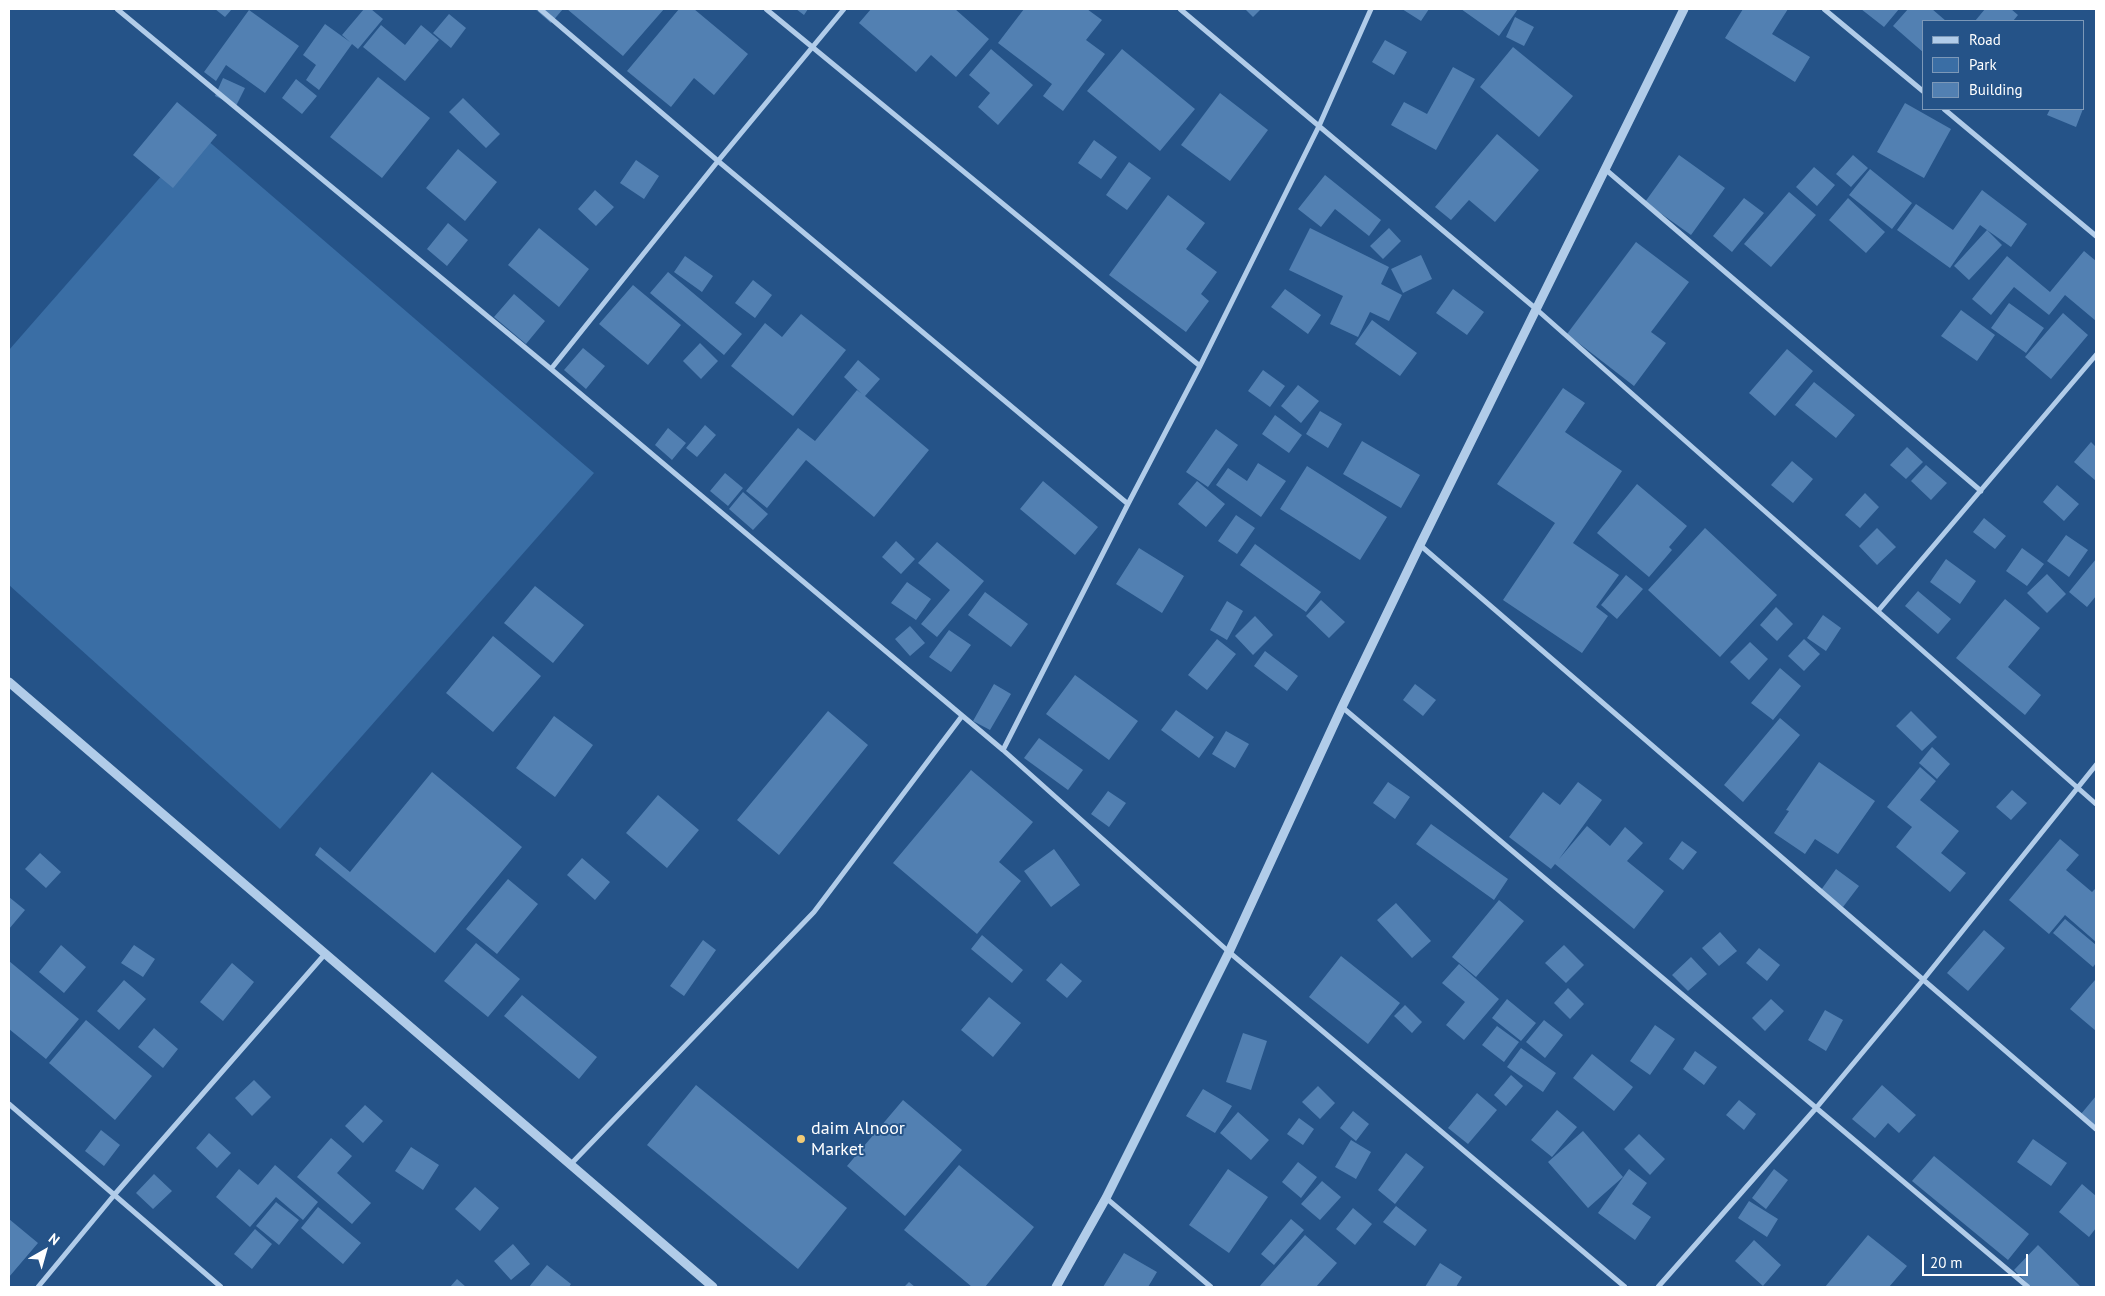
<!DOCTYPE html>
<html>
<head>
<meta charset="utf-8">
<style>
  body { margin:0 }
  #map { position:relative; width:2105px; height:1296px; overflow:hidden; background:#255388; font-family:"PT Sans",sans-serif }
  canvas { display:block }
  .frame { position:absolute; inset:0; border:10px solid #fff; pointer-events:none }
  .legend { position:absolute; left:1922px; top:20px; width:162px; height:90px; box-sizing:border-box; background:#255388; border:1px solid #7c98b8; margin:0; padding:6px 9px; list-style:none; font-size:15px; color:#fff }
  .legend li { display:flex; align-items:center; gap:10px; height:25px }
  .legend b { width:25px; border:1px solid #7c98b8 }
  .north { position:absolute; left:20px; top:1226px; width:50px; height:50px; -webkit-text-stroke:4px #255388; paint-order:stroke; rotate:38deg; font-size:14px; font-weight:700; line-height:20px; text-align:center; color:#fff }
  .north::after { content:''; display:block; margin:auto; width:18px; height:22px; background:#fff; clip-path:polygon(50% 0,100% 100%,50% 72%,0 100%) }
  .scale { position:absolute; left:1922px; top:1254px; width:106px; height:22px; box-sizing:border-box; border:2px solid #fff; border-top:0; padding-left:6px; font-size:15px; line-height:18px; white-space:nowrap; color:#fff; -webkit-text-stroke:4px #255388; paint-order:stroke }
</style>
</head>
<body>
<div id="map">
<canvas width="2105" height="1296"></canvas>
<div class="frame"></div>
<ul class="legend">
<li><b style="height:6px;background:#b1cce9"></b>Road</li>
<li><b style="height:14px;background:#3a6ea5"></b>Park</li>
<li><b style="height:14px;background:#5280b2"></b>Building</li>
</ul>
<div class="north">N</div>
<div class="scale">20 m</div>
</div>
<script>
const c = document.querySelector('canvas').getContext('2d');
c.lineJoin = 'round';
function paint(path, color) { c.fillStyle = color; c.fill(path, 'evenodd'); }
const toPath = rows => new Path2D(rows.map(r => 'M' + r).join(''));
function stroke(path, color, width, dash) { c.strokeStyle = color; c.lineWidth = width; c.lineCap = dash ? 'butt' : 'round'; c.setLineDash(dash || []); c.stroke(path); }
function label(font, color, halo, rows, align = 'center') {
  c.font = font + ' "PT Sans",sans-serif'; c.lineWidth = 4; c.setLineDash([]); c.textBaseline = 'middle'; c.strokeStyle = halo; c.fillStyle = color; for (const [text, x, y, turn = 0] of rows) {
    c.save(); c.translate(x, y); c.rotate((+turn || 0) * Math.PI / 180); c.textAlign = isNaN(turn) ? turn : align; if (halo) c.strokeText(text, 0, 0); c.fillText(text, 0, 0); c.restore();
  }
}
paint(toPath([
  [199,133,594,473,280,829,9,585,9,350]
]), '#3a6ea5');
paint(toPath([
  [215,9,232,9,225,17],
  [364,9,371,9,383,19,358,49,352,44,319,90,306,80,316,65,303,55,325,24,350,42,342,35],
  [535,9,563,9,551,23],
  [567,9,664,9,623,56],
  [679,9,694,9,748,54,714,95,694,78,671,107,627,71],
  [796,9,808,9,804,15],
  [871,9,955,9,989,39,956,77,931,55,916,72,859,23],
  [1024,9,1087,9,1102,20,1086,40,1105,54,1063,111,1043,96,1052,84,998,43],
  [1245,9,1261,9,1253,17],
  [1402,9,1429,9,1421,21],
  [1461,9,1518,9,1499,36],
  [1743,9,1788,9,1772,34,1810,57,1795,82,1725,38],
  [1861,9,1899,9,1884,27],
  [1908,9,1932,9,1946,21,1924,21,1924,53,1893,26],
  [1985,9,2011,9,2018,15,2013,21,1975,21],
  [249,10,299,46,265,93,226,65,216,81,204,72],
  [449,14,466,28,451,48,433,33],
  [1515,17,1534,27,1524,46,1506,37],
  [381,25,405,45,421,25,439,40,405,81,363,47],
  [1385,40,1407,52,1394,75,1372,62],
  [1513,47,1573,96,1539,137,1480,87],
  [991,49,1033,85,998,125,978,107,990,93,969,75],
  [1122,49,1195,109,1160,151,1087,91],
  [1453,67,1475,79,1436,150,1391,125,1404,102,1427,114],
  [378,77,430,118,382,178,330,137],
  [223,78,245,88,236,106,215,96],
  [296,79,317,96,302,114,282,98],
  [1220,93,1268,130,1230,181,1181,145],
  [463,98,500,134,486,148,449,112],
  [177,102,217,135,173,188,133,155],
  [1905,103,1951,129,1924,178,1877,152],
  [2050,109,2083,109,2076,127,2047,115],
  [1497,134,1539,170,1495,222,1469,200,1451,220,1435,207],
  [1094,140,1117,157,1101,179,1078,163],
  [458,149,497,182,465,221,426,188],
  [1679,155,1725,188,1691,235,1645,202],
  [1853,155,1868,168,1851,187,1836,174],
  [636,160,659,176,644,199,620,183],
  [1129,162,1151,178,1127,210,1106,195],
  [1814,167,1835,185,1817,206,1796,187],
  [1870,169,1912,203,1892,229,1849,195],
  [1325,175,1381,220,1369,236,1335,209,1321,227,1298,209],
  [595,190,614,207,596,226,578,209],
  [1982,190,2027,224,2011,247,1980,225,1950,268,1897,230,1916,204,1953,230],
  [1789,192,1816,215,1771,267,1744,244],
  [1168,195,1205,223,1186,249,1217,272,1201,294,1209,301,1186,332,1109,275],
  [1744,198,1764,213,1732,252,1713,236],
  [1848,198,1885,232,1866,253,1829,220],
  [448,223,468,240,447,266,427,249],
  [539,228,589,269,559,307,508,265],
  [1310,228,1389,267,1381,284,1402,295,1389,321,1370,312,1358,337,1330,324,1343,296,1289,270],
  [1389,228,1401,241,1383,259,1370,246],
  [1987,230,2002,245,1969,280,1954,266],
  [1636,242,1689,282,1651,332,1666,343,1634,386,1567,334],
  [2084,251,2096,261,2096,321,2065,295,2049,315,2014,287,1991,315,1972,299,2007,256,2050,292],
  [1421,255,1432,279,1403,293,1391,269],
  [685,256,713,276,702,292,674,272],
  [668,272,742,334,724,355,650,293],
  [753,280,772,295,755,318,735,303],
  [633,285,681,325,648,365,599,324],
  [1285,289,1321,315,1308,334,1271,307],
  [1453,289,1484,312,1467,335,1436,313],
  [514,294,545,321,526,344,494,317],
  [2009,303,2044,328,2026,353,1991,328],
  [1961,310,1995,335,1977,361,1941,336],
  [2063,313,2088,335,2051,379,2025,357],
  [801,314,846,350,793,416,731,366,765,323,782,337],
  [1372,320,1417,353,1400,376,1355,344],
  [700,343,718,361,701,379,683,361],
  [583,348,605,366,586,389,564,370],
  [1787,349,1813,371,1775,416,1749,393],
  [858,360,880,379,865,396,929,450,874,517,806,460,767,508,746,491,798,428,815,441,857,390,862,394,844,377],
  [1263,370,1285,386,1270,407,1248,391],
  [1814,382,1855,415,1836,438,1795,405],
  [1298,385,1319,401,1301,423,1281,406],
  [1563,388,1585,403,1565,432,1622,471,1573,543,1619,575,1596,607,1608,616,1582,653,1503,600,1555,523,1497,484],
  [1320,411,1342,424,1328,448,1306,434],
  [1275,415,1302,435,1289,453,1262,434],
  [705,425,716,435,697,457,686,448],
  [668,428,686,443,672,460,655,445],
  [1216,429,1238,445,1208,487,1186,472],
  [1362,441,1420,475,1401,508,1343,474],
  [2091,442,2096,447,2096,481,2074,462],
  [1907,447,1923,462,1906,479,1890,465],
  [1792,461,1813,479,1793,503,1771,485],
  [1258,463,1286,481,1261,517,1216,485,1228,468,1247,481],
  [1926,465,1947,483,1931,500,1911,481],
  [1307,466,1387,517,1360,560,1280,509],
  [725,473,743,488,728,506,710,491],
  [1043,481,1098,527,1075,555,1020,509],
  [1197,481,1225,504,1206,527,1178,504],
  [1637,484,1687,526,1669,547,1672,550,1649,577,1597,533],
  [2057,485,2079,504,2064,521,2043,502],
  [743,492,768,514,753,530,729,509],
  [1865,493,1879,507,1860,528,1845,515],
  [1236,515,1255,528,1237,554,1218,541],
  [1984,518,2006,536,1995,549,1973,532],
  [1705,528,1777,595,1720,657,1648,590],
  [1877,528,1896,547,1877,565,1859,546],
  [2066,535,2088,550,2069,577,2047,561],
  [896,541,915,559,901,574,882,557],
  [937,542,984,581,937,637,921,624,950,590,918,563],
  [1255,544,1321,592,1306,612,1240,565],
  [1139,548,1184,576,1162,613,1116,584],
  [2022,548,2044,564,2027,586,2006,571],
  [1946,559,1976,581,1960,604,1930,582],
  [2096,559,2096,596,2087,607,2069,592],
  [2047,574,2066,594,2047,613,2027,593],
  [1626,575,1643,589,1617,619,1601,605],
  [907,582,931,599,916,620,891,603],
  [535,586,584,625,553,663,504,623],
  [1918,591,1951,619,1938,634,1905,606],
  [985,592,1028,624,1011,647,968,615],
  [2005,599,2040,628,2008,667,2041,695,2025,715,1956,658],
  [1321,600,1345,622,1329,638,1306,616],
  [1227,601,1243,611,1227,640,1210,630],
  [1776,607,1793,624,1777,641,1760,625],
  [1823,615,1841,628,1826,651,1807,638],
  [1255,616,1273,635,1253,655,1235,636],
  [910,626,925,643,910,656,895,639],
  [949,630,971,645,951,672,929,657],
  [493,636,541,676,493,732,446,693],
  [1217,639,1236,654,1207,690,1188,675],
  [1804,639,1820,654,1804,671,1788,656],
  [1750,642,1768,659,1749,680,1730,662],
  [1265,651,1298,676,1287,691,1254,666],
  [1780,668,1801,686,1773,720,1751,703],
  [1075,675,1138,721,1109,760,1046,714],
  [994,684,1011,694,990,730,973,721],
  [1415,684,1436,700,1423,716,1403,700],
  [1176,710,1214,737,1199,758,1161,730],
  [828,711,868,745,779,855,737,820],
  [1911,711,1937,737,1922,751,1896,726],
  [554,716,593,745,555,797,516,768],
  [1780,718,1800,735,1743,802,1724,785],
  [1226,731,1249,744,1235,768,1212,754],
  [1039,738,1083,770,1068,790,1024,758],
  [1932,747,1950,764,1937,779,1919,763],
  [1819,762,1875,801,1838,854,1815,839,1805,854,1774,833,1789,811,1786,810],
  [1920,767,1936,781,1920,800,1959,831,1941,853,1966,873,1950,892,1896,847,1912,827,1887,807],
  [971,770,1033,822,999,862,1021,881,977,934,893,863],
  [432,772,522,847,435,953,315,855,320,847,350,872],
  [1388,782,1410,797,1395,819,1373,803],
  [1578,782,1602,800,1559,859,1587,826,1610,846,1625,827,1643,843,1627,861,1664,891,1634,929,1555,864,1551,869,1509,837,1543,792,1560,805],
  [2012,790,2027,803,2011,820,1996,807],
  [1108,791,1126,803,1109,827,1091,814],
  [658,795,699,830,667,868,626,833],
  [1431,824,1508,879,1494,900,1416,844],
  [2060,839,2079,855,2066,870,2092,892,2096,888,2096,942,2065,915,2049,934,2009,900],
  [1682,841,1697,852,1683,870,1669,859],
  [1054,849,1080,885,1051,907,1024,871],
  [40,853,61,872,46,888,25,869],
  [582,858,610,882,595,900,567,875],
  [1836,869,1859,886,1843,907,1821,890],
  [508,879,538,904,497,954,466,929],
  [9,897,25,910,9,929],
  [1499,900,1524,921,1476,977,1452,957],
  [1396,903,1431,941,1412,958,1377,920],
  [2065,919,2096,945,2096,963,2093,967,2053,933],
  [1984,930,2005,948,1968,991,1947,973],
  [1720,932,1737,951,1719,966,1702,948],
  [982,935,1023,970,1012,983,971,949],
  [703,940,716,950,684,996,670,986],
  [476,943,520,979,488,1017,444,981],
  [61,945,86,967,64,993,39,972],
  [134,945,155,959,143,977,121,963],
  [1564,945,1584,965,1566,983,1545,963],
  [1759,948,1780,965,1767,981,1746,963],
  [1341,956,1400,1003,1368,1044,1309,997],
  [1691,957,1707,974,1688,991,1672,975],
  [9,961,79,1019,46,1059,9,1029],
  [232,963,254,982,223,1021,200,1002],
  [1061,963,1082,981,1067,998,1046,980],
  [1459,964,1499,999,1464,1040,1446,1025,1465,1002,1442,983],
  [124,980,146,999,119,1030,97,1011],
  [2095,980,2096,981,2096,1031,2070,1009],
  [1568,988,1584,1004,1570,1019,1554,1003],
  [522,995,597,1057,579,1079,504,1016],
  [989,997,1021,1023,993,1057,961,1030],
  [1507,999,1536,1023,1521,1041,1492,1018],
  [1771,999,1784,1011,1765,1031,1752,1018],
  [1405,1005,1422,1022,1412,1033,1394,1016],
  [1825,1010,1843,1020,1826,1051,1808,1040],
  [86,1020,152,1076,115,1120,49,1063],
  [1544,1020,1563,1035,1545,1058,1526,1042],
  [1655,1025,1675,1039,1650,1075,1630,1061],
  [1497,1026,1519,1042,1504,1062,1482,1045],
  [154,1028,178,1049,163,1068,138,1047],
  [1243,1033,1267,1041,1251,1090,1226,1082],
  [1521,1048,1556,1073,1543,1092,1507,1067],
  [1695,1051,1717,1067,1704,1085,1683,1069],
  [1592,1054,1633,1087,1614,1111,1573,1078],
  [1511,1075,1523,1086,1506,1106,1494,1095],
  [254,1080,271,1097,252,1116,235,1098],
  [696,1085,847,1208,798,1269,647,1145],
  [1882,1085,1916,1115,1899,1133,1888,1123,1875,1138,1852,1119],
  [1318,1086,1335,1103,1320,1119,1302,1102],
  [1203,1089,1232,1106,1215,1133,1186,1116],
  [1477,1093,1497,1110,1468,1144,1448,1128],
  [2096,1096,2096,1126,2081,1114],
  [903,1100,962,1150,905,1216,847,1166],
  [1739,1100,1756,1114,1744,1130,1726,1115],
  [365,1105,383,1121,363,1143,345,1126],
  [1557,1110,1577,1127,1552,1157,1531,1140],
  [1353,1111,1369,1124,1356,1141,1340,1128],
  [1238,1112,1269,1140,1251,1160,1220,1133],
  [1299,1118,1314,1129,1303,1145,1287,1134],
  [101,1130,120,1145,104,1166,85,1151],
  [1583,1131,1623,1177,1588,1208,1548,1162],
  [209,1133,231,1153,217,1168,196,1148],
  [1639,1134,1665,1159,1650,1175,1624,1149],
  [331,1138,352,1156,337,1173,371,1203,352,1224,297,1177],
  [2033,1139,2067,1163,2051,1186,2017,1162],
  [1351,1140,1371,1152,1356,1179,1335,1167],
  [411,1147,439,1165,423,1190,395,1171],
  [1406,1153,1424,1167,1395,1204,1378,1190],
  [1934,1156,2029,1234,2008,1260,1912,1181],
  [1298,1162,1317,1177,1301,1198,1282,1182],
  [275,1165,318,1202,303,1220,276,1197,250,1227,216,1197,239,1169,258,1185],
  [959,1165,1034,1227,985,1287,972,1287,904,1230],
  [1228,1169,1268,1197,1229,1253,1189,1225],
  [1629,1169,1647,1183,1632,1204,1651,1217,1635,1240,1598,1213],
  [1774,1169,1788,1180,1766,1209,1752,1198],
  [154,1174,172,1191,153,1209,136,1193],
  [1322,1181,1341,1197,1320,1220,1301,1204],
  [2082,1184,2096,1196,2096,1228,2089,1237,2059,1212],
  [475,1187,499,1208,480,1231,455,1209],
  [1749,1201,1778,1219,1767,1237,1738,1218],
  [276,1202,299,1220,279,1245,256,1226],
  [1396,1206,1427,1230,1415,1246,1383,1222],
  [318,1207,361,1243,343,1264,301,1228],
  [1353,1208,1372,1224,1355,1245,1336,1229],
  [9,1219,38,1243,9,1277],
  [1291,1219,1304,1230,1274,1265,1261,1254],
  [255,1229,272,1244,252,1269,234,1254],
  [1305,1235,1337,1263,1316,1287,1259,1287],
  [1868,1235,1907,1266,1889,1287,1825,1287],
  [1754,1240,1781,1265,1763,1286,1735,1261],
  [513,1244,530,1264,511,1280,494,1261],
  [2038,1245,2081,1287,2031,1287,2014,1270],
  [1124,1253,1157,1272,1148,1287,1103,1287],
  [1440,1263,1462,1277,1456,1287,1425,1287],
  [547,1265,571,1284,569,1287,529,1287],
  [457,1279,466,1287,450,1287],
  [909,1282,915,1287,904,1287]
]), '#5280b2');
stroke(toPath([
  [117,9,551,369,1003,750,1229,952,1625,1287],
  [540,9,718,161,1128,504],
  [766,9,1200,366],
  [1180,9,1535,308,2096,804],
  [1824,9,1924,92],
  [1944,109,2096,236],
  [1605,169,1981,491],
  [551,369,718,161,844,9],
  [1420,545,2096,1129],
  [1878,611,2096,355],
  [1342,707,2028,1287],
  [1003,750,1128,504,1200,366,1319,126,1371,9],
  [9,1104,221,1287],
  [570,1165,814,912,962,716],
  [1106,1198,1211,1287],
  [38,1287,115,1194,325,954],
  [1658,1287,1817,1107,1923,980,2096,765]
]), '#b1cce9', 5);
stroke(toPath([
  [9,682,713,1287],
  [1056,1287,1106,1198,1229,952,1342,707,1420,545,1684,9]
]), '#b1cce9', 9);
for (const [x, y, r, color] of [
  [801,1139,5,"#f3cb76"]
]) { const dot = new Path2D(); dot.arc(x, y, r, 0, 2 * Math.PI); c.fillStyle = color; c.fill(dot); stroke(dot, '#255388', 2); }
label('18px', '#fff', '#255388', [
  ["daim Alnoor",811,1129],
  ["Market",811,1150]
], 'left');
</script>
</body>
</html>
